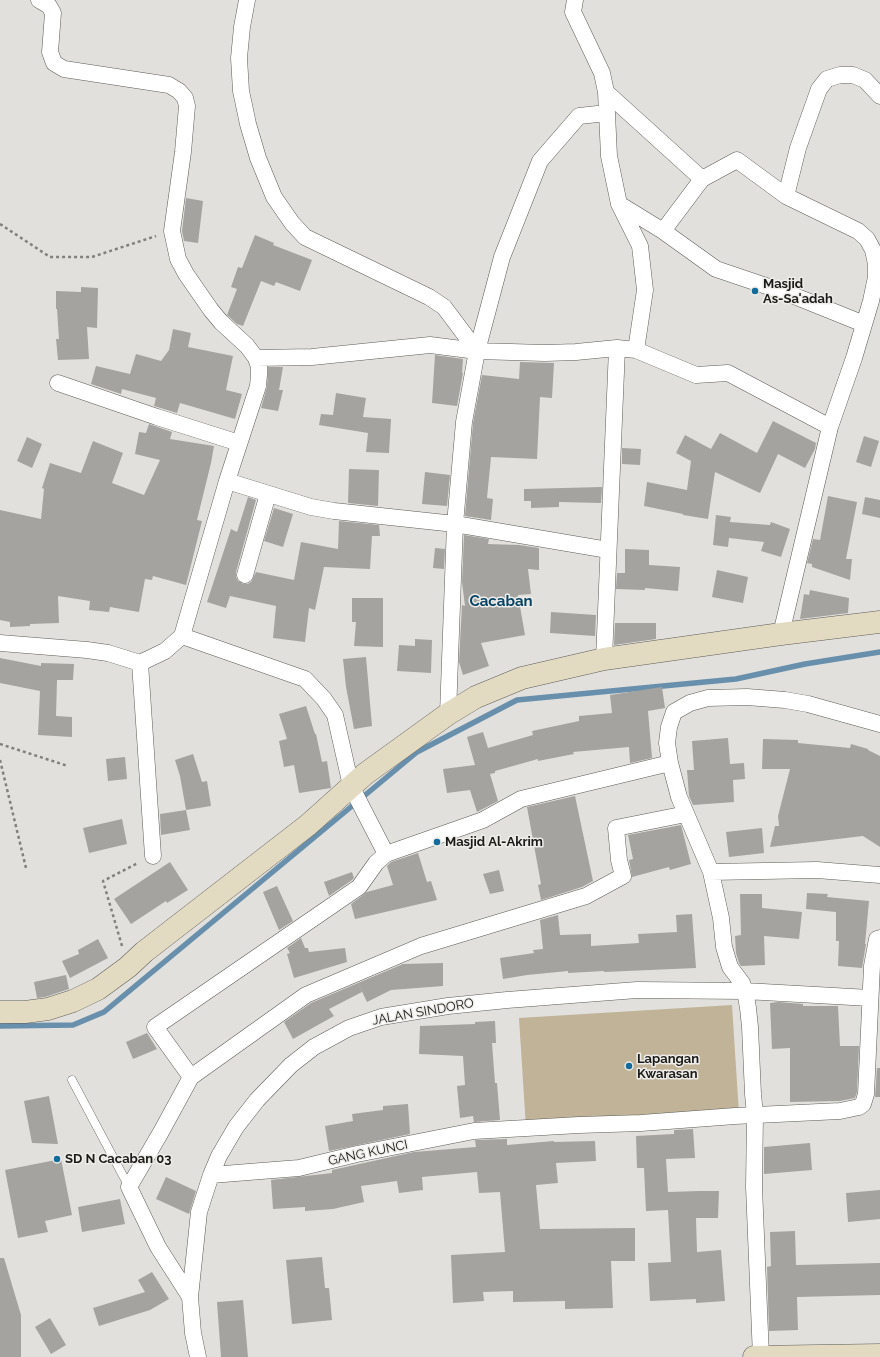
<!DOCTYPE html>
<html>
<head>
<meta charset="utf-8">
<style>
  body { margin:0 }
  canvas { display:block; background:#e2e0dc }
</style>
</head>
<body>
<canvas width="880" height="1357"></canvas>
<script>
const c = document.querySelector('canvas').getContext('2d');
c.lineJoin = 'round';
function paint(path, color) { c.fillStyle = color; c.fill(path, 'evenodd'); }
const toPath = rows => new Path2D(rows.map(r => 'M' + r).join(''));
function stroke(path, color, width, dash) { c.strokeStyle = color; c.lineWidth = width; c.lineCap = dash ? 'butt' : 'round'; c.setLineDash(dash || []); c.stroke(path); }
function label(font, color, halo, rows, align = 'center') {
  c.font = font + ' Raleway,sans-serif'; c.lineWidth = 3; c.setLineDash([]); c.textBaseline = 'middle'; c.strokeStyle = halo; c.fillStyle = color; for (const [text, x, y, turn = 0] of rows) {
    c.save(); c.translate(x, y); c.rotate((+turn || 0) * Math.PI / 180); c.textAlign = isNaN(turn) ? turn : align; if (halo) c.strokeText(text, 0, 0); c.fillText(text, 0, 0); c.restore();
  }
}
paint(toPath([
  [732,1005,739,1114,526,1128,519,1018]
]), '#c0b398');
stroke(toPath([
  [0,1026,73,1025,104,1012,417,752,517,700,736,679,805,664,880,652]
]), '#6890ac', 5.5);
paint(toPath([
  [186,198,203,201,198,243,184,241,182,231],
  [255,235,274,243,273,245,312,260,300,291,276,282,274,286,261,281,243,326,237,324,227,315,237,289,231,287,238,267,242,268],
  [81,287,98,288,97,328,87,327,89,359,58,360,56,339,59,339,57,309,56,309,56,291,81,292],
  [173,329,191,333,188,347,233,356,226,390,242,394,235,419,180,403,177,413,154,406,156,398,122,389,121,394,91,384,96,366,130,374,136,354,161,361,169,350],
  [435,355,463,359,462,373,463,373,457,406,432,403],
  [520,362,554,363,552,398,540,397,537,459,491,457,487,498,493,499,491,520,465,516,473,423,482,375,519,379],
  [268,367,283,367,279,390,283,390,278,411,261,408,267,387],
  [336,393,366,398,363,417,391,419,389,453,366,452,368,433,319,425,321,414,333,415],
  [773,421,816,443,815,449,805,468,778,454,760,493,715,472,708,519,683,515,683,514,644,506,647,482,687,490,691,461,676,453,685,435,711,449,720,433,757,453],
  [149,424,172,432,170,439,214,446,211,463,197,520,202,521,186,585,153,576,152,580,145,579,139,612,110,607,109,612,89,610,90,601,58,596,59,623,30,624,30,626,10,627,10,622,0,620,0,510,41,519,44,489,42,488,50,463,81,473,93,441,123,453,112,483,144,495,160,460,135,454,139,432,146,433],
  [864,436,879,441,871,467,856,462],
  [27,437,42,444,32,468,17,461],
  [622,448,641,449,640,465,622,464],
  [349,469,379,470,378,506,348,503],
  [425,472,450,475,447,506,422,504],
  [602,487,601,503,559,502,559,507,531,508,531,501,524,501,524,489],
  [828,496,857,502,846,559,852,559,850,580,812,567,812,564,807,563,813,539,820,540],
  [248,497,256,500,236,572,236,577,238,581,243,584,248,584,251,582,256,572,294,580,301,542,338,549,339,521,379,525,380,536,372,536,370,569,324,567,315,610,309,608,305,642,273,638,276,606,230,596,226,608,207,602,231,529,237,532],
  [865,497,880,500,880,518,862,514],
  [274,508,293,514,283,547,264,541],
  [716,515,731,517,730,522,770,525,771,522,790,529,781,557,761,551,764,542,729,538,728,547,713,545],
  [464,535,489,539,488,544,519,545,539,548,539,570,528,569,531,594,518,595,525,635,481,643,489,666,463,675,459,662,462,605,465,606,462,582],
  [435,548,445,549,444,569,433,568],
  [625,549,649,550,649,565,680,567,678,591,645,588,645,590,616,589,617,573,625,573],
  [717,570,748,577,743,603,712,597],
  [810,590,849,598,848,613,800,619,804,594,809,595],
  [352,598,383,598,383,647,354,646,356,622,352,622],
  [551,612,596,615,595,636,550,633],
  [615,623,656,623,656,639,614,645],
  [415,639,432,640,431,673,397,671,399,645,415,646],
  [366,657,372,726,354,729,346,687,343,659],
  [0,658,41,666,41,663,74,664,73,680,57,680,56,716,72,717,72,737,38,735,40,691,0,683],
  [662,687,665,708,648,711,652,758,630,763,629,747,573,752,574,754,538,761,538,759,495,771,495,773,490,774,498,801,477,812,470,790,447,793,443,769,475,765,467,737,483,732,488,748,533,735,532,731,579,721,579,716,612,713,610,695],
  [306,706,315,734,316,734,322,762,327,761,331,788,299,793,294,765,284,767,279,741,287,739,279,714],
  [728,738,730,764,744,763,745,779,733,780,734,802,693,805,689,796,687,770,694,770,692,741],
  [763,739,798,740,798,743,850,748,851,744,868,749,868,750,880,756,880,847,863,836,770,847,775,826,779,826,778,816,790,769,762,769],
  [193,754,202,782,207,781,211,806,186,810,180,776,175,760],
  [125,757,127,779,108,781,106,759],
  [575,796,593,881,582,887,541,900,538,885,541,884,527,807],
  [186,810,190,830,161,835,160,814],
  [122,819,127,844,89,853,83,828],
  [681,825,691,864,670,870,669,867,632,877,629,860,633,859,628,835],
  [762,828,764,853,729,857,726,832],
  [418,853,427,882,431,881,437,900,355,919,351,904,367,892,393,885,387,866,391,862],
  [170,862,188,890,167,903,166,901,131,924,114,899],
  [499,870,504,891,490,894,483,874],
  [352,872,354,878,352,880,329,896,324,882],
  [277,886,293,921,279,930,263,892],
  [807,893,828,894,827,897,869,901,865,944,866,944,862,968,838,966,839,941,836,941,836,912,806,909],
  [740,894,762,894,762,908,802,912,799,939,764,936,765,965,741,966,739,963,736,953,735,936,741,935],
  [692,914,696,968,604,972,604,971,568,973,568,971,527,975,503,979,500,958,534,953,533,950,543,949,540,920,558,915,560,935,591,934,591,946,639,943,638,934,677,932,676,915],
  [301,938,305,948,308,948,309,952,345,948,347,962,294,978,287,954,290,953,287,948],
  [98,939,108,958,70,978,62,961,79,954,78,950],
  [443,963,443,986,391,990,367,1002,358,983,403,964],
  [66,975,69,989,45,997,37,998,34,982],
  [358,983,362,992,329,1009,334,1016,293,1039,284,1022,311,1003],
  [778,1002,803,1004,803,1006,838,1006,840,1046,859,1046,857,1092,855,1098,840,1101,790,1102,790,1048,772,1049,770,1003],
  [495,1021,496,1043,492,1043,495,1083,497,1083,500,1120,474,1122,473,1116,460,1118,457,1086,465,1085,463,1056,419,1054,420,1026,475,1024,475,1022],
  [147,1033,157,1049,133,1059,126,1042],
  [877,1068,880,1068,880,1097,875,1097],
  [49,1096,58,1144,32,1143,24,1101],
  [408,1104,410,1134,329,1151,325,1126,353,1121,352,1114,383,1110,383,1106],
  [693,1129,695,1158,666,1159,668,1192,699,1191,719,1191,718,1218,696,1218,697,1252,721,1250,725,1301,696,1303,696,1299,650,1301,648,1263,671,1262,668,1210,646,1211,644,1168,637,1168,636,1136,674,1134,674,1130],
  [507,1139,507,1145,554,1141,554,1142,595,1141,596,1161,556,1163,558,1183,536,1185,540,1229,635,1228,635,1261,611,1261,613,1308,565,1309,565,1301,513,1302,513,1291,483,1292,484,1301,453,1303,451,1255,505,1252,500,1192,479,1193,477,1172,422,1177,423,1190,399,1193,397,1181,361,1186,364,1202,333,1209,305,1211,305,1207,273,1209,271,1180,332,1173,332,1170,414,1152,476,1147,475,1140],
  [810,1143,812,1170,764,1174,764,1147],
  [61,1159,72,1215,45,1221,48,1232,18,1238,5,1170],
  [166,1177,196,1191,189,1214,156,1199],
  [880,1190,880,1219,848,1222,846,1193],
  [120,1199,125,1224,82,1232,78,1207],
  [795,1231,796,1265,880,1263,880,1295,797,1297,798,1330,769,1331,767,1267,771,1266,770,1232],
  [322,1257,325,1288,329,1288,332,1320,292,1324,286,1260],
  [0,1258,4,1258,21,1315,21,1357,0,1357],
  [152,1272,169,1299,150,1310,99,1326,93,1308,145,1292,138,1280],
  [243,1300,248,1357,221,1357,217,1302],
  [50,1318,66,1345,51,1354,35,1327]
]), '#a5a39f');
const lane = toPath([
  [72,1080,129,1187]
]);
const street = toPath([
  [39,0,49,6,53,13,50,52,54,63,64,69,169,85,179,91,185,98,187,106,183,152,172,231,178,259,186,274,211,310,221,322,247,346,256,358,259,367,259,375,258,386,227,481],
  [247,0,242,27,239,58,241,91,248,124,258,158,274,197,292,223,305,237,429,297,444,307,477,351],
  [575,0,573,12,602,73,606,92,609,156,619,204,640,246,645,290,636,350],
  [606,92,702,179,737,160,786,196,858,231,867,239,873,250,876,264,876,277,871,301,854,358,830,427,781,634],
  [786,196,798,148,819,89,827,79,840,75,853,75,865,80,880,96],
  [619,204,663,231,702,179],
  [663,231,716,269,787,293,864,324],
  [256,358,312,357,430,345,477,351,545,353,576,352,617,348,636,350,696,375,728,373,830,427],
  [58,383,157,417,239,443],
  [245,575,268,494],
  [182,636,227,481,311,507,334,511,455,524,608,550],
  [0,643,87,650,108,653,140,663,165,651,182,636,305,679,324,699,335,715,351,786,386,854],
  [604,659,617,348],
  [140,663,153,856],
  [448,714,455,524,464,422,477,351,502,257,540,161,579,116,607,113],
  [670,763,521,799,483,820,386,854,376,863,359,887,155,1027,191,1077,306,995,421,946,586,896,623,876,619,860,616,828,686,814],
  [711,872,817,870,880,875],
  [211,1175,299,1168,357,1154,474,1131,579,1125,641,1123,735,1116,840,1111,859,1107,863,1104,866,1094,872,966,877,939,880,938],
  [190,1297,158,1247,129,1187,161,1132,191,1077],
  [198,1357,193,1333,190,1297,199,1212,211,1175,219,1156,236,1127,257,1100,291,1065,314,1047,349,1028,381,1017,448,1006,507,1000,637,990,745,991,870,998],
  [761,1357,754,1187,755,1115,753,1094,750,1027,748,1008,745,991,742,983,730,967,724,947,721,918,711,872,679,797,670,763,667,743,669,727,674,712,690,703,708,698,747,697,785,700,808,704,880,724]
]);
const secondary = toPath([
  [0,1012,25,1012,48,1009,73,1001,98,989,128,967,144,952,308,825,365,774,448,714,476,697,522,678,604,659,781,634,880,622],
  [754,1357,880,1355]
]);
stroke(lane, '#5d5c58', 9);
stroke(street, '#5d5c58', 17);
stroke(secondary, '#5d5c58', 23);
stroke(toPath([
  [0,224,50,257,92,257,156,236],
  [0,744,68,766],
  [0,760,26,868],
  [122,946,103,881,138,863]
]), '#81807d', 2.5, [3, 3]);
stroke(lane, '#fff', 8);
stroke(street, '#fff', 16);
stroke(secondary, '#e3dac2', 22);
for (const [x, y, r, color] of [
  [755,291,4,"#136b9b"],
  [437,842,4,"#136b9b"],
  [629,1066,4,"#136b9b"],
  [57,1159,4,"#136b9b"]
]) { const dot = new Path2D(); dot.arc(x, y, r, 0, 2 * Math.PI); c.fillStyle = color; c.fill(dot); stroke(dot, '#efede9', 1.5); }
label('bold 13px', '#1a1a18', '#efede9', [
  ["Masjid",763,284],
  ["As-Sa'adah",763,299],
  ["Masjid Al-Akrim",445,842],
  ["Lapangan",637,1059],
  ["Kwarasan",637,1074],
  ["SD N Cacaban 03",65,1159]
], 'left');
label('13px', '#1a1a18', '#efede9', [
  ["JALAN SINDORO",423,1012,-10],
  ["GANG KUNCI",368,1153,-12]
]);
label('bold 15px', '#064364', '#efede9', [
  ["Cacaban",501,601]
]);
</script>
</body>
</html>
